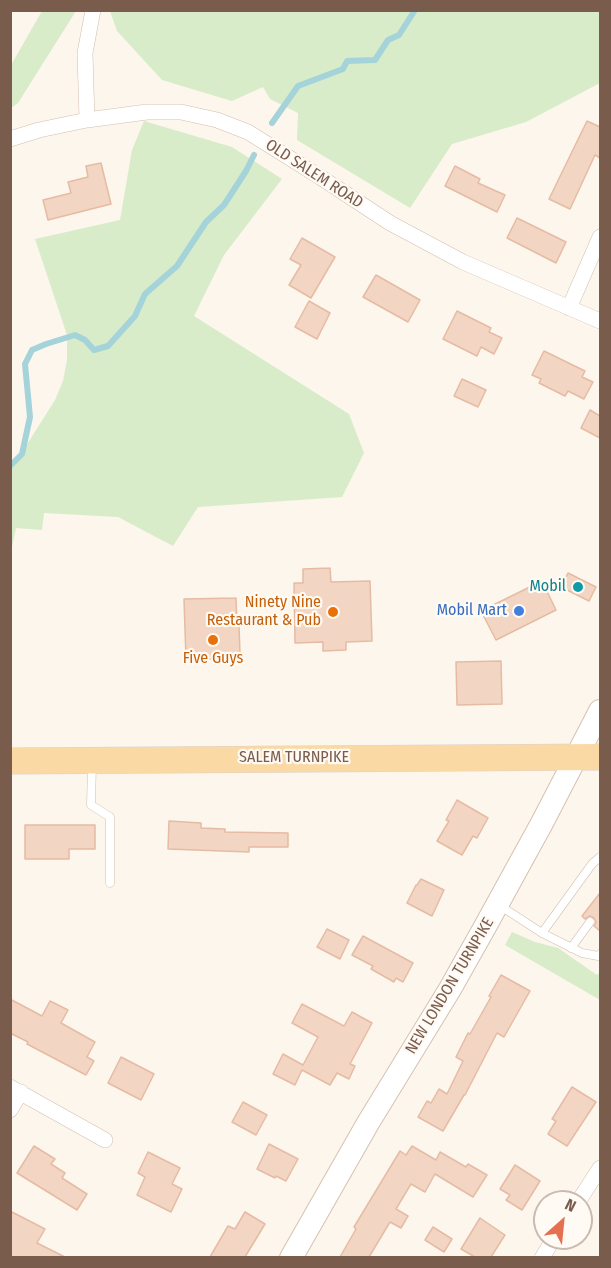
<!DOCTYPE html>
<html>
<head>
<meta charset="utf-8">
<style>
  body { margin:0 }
  #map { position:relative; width:611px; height:1268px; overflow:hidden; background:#fdf6ec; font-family:"Fira Sans Condensed",sans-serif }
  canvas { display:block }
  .frame { position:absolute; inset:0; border:12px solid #7a5c4d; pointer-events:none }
  .north { position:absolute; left:533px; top:1190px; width:60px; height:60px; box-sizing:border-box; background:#fffaf3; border:2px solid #cabbb1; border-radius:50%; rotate:27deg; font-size:16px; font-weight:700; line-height:24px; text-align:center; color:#7a5c4d }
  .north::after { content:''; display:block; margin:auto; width:21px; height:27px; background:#e76f51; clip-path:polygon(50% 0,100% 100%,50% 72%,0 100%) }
</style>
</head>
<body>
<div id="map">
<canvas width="611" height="1268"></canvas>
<div class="frame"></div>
<div class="north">N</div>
</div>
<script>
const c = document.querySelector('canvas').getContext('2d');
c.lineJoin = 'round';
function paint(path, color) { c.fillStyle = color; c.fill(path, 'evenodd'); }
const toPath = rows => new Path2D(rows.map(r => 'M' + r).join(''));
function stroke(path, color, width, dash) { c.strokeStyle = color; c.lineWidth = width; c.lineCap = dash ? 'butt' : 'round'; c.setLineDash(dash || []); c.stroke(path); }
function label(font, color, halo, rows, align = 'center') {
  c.font = font + ' "Fira Sans Condensed",sans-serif'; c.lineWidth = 4.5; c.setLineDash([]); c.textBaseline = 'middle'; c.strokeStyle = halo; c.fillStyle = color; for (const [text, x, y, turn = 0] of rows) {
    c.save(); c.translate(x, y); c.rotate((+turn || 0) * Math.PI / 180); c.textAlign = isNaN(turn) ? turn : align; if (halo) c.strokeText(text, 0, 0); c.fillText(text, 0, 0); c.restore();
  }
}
paint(toPath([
  [42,11,76,11,18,103,11,108,11,65],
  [110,11,600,11,600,83,526,122,452,144,410,208,297,140,298,113,270,99,263,87,232,101,162,80,117,31],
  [144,121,232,147,282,179,224,255,194,316,349,414,364,453,342,497,198,507,173,546,118,517,44,513,42,530,16,528,12,547,11,547,11,463,26,446,55,400,63,381,67,360,67,335,35,239,120,220,132,150],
  [512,932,535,942,558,948,597,975,600,972,600,1000,505,945]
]), '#d8ecc9');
stroke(toPath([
  [272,123,298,86,343,69,347,61,375,60,388,40,399,35,415,10],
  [10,466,22,454,30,417,25,364,32,350,46,344,75,335,85,340,94,350,108,346,135,316,145,294,177,266,206,222,224,205,246,171,254,155]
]), '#a5d3da', 6);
const building = toPath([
  [587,121,600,127,600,158,595,155,570,209,549,199,587,121],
  [101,163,111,204,48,220,43,200,71,193,68,182,88,177,86,166,101,163],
  [455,166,480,179,478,183,505,195,497,212,445,186,455,166],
  [517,218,566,242,556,263,507,238,517,218],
  [302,238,335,257,311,298,289,285,301,265,290,259,302,238],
  [376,275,420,300,408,322,363,297,376,275],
  [309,301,330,313,317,339,295,327,309,301],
  [457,311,491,328,489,332,502,338,494,354,481,347,477,356,443,339,457,311],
  [544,351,585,371,582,377,593,382,584,399,568,391,565,396,539,383,541,379,532,375,544,351],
  [462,379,486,390,478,407,454,396,462,379],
  [590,410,600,416,600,438,581,428,590,410],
  [330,568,331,582,370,581,372,641,346,642,346,650,323,651,323,642,295,643,294,583,303,583,303,569,330,568],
  [568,573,596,587,589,601,561,587,568,573],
  [542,581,556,610,496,640,481,611,542,581],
  [236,598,237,626,239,626,240,653,238,653,238,658,186,660,184,599,236,598],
  [501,661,502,704,457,705,456,662,501,661],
  [457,800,488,818,477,838,473,836,462,855,437,841,449,821,446,820,457,800],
  [169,821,201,823,201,828,225,829,225,832,288,833,288,847,249,847,249,852,168,849,169,821],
  [25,825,95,825,95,849,69,849,69,859,25,859,25,825],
  [421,879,444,890,432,916,407,903,416,885,417,885,421,879],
  [600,893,600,931,594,926,596,922,594,918,590,916,585,919,582,916,600,893],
  [327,929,349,940,340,959,317,947,327,929],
  [363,936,413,963,403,982,396,978,394,982,371,969,373,966,352,955,363,936],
  [501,975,530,991,504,1037,497,1033,465,1095,464,1095,443,1131,418,1117,427,1101,431,1103,439,1089,447,1094,463,1061,456,1057,468,1033,470,1034,491,997,489,996,501,975],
  [10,999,42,1016,50,1001,68,1010,61,1023,95,1042,87,1057,94,1061,86,1075,27,1044,28,1042,10,1033,10,999],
  [302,1004,344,1026,352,1012,372,1023,350,1064,355,1066,349,1079,337,1073,330,1085,302,1070,295,1085,273,1074,283,1054,303,1065,318,1037,292,1023,302,1004],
  [121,1057,154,1074,141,1100,108,1083,121,1057],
  [572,1087,596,1102,567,1146,548,1134,556,1121,552,1119,572,1087],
  [243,1102,267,1115,256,1135,232,1122,243,1102],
  [269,1144,298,1159,286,1181,276,1176,275,1178,257,1169,269,1144],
  [34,1146,55,1159,51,1164,65,1173,62,1178,87,1194,77,1210,17,1173,34,1146],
  [412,1146,436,1160,440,1152,466,1167,468,1164,487,1175,473,1197,435,1174,425,1192,411,1184,396,1209,408,1216,401,1228,390,1222,369,1257,340,1257,356,1229,354,1227,400,1151,406,1155,412,1146],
  [148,1152,180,1168,172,1184,182,1189,171,1212,137,1195,145,1177,138,1173,148,1152],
  [515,1165,540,1181,522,1210,506,1200,510,1195,500,1189,515,1165],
  [10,1211,45,1229,37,1243,65,1257,10,1257,10,1211],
  [245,1212,265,1224,245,1257,210,1257,228,1226,235,1229,245,1212],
  [480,1218,505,1235,491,1257,475,1257,461,1249,480,1218],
  [433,1227,452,1239,444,1252,425,1240,433,1227]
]);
paint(building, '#f3d5c3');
stroke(building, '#e6bba3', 1.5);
const lane = toPath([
  [92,764,91,805,110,817,110,883],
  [499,905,542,933,582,953,598,956,600,954],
  [542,933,592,864,600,857],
  [571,948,590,922]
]);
const street = toPath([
  [87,120,85,53,93,10],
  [10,139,39,130,87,120,147,112,181,112,217,120,248,132,320,177,390,223,463,262,600,321],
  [569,308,600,237],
  [10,1087,105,1140],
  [10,1110,21,1092],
  [578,1202,600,1168],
  [542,1258,554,1238]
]);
const secondary = toPath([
  [291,1258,368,1123,450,989,486,925,542,823,600,711]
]);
const primary = toPath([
  [10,761,600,757]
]);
stroke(lane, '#d1beb0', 9);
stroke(street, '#d1beb0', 16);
stroke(secondary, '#d6c0b0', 24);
stroke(primary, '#dad1cd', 27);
stroke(lane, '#fff', 8);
stroke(street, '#fff', 15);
stroke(secondary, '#fff', 22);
stroke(primary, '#fbd9a5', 26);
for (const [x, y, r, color] of [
  [578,587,6,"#0f9aa8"],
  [519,611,6,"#3f7fe0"],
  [333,612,6,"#e8710a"],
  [213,640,6,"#e8710a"]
]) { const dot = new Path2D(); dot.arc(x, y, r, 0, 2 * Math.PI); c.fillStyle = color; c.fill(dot); stroke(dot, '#fffaf3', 2); }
label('16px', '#7a5c4d', '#fffaf3', [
  ["OLD SALEM ROAD",314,174,33],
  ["SALEM TURNPIKE",294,758],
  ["NEW LONDON TURNPIKE",450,986,-59]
]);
label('16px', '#0d838f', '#fffaf3', [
  ["Mobil",566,587]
], 'right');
label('16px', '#c56008', '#fffaf3', [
  ["Ninety Nine",321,603],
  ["Restaurant & Pub",321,621],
  ["Five Guys",213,659,"center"]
], 'right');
label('16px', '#366cbe', '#fffaf3', [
  ["Mobil Mart",507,611]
], 'right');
</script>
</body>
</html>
